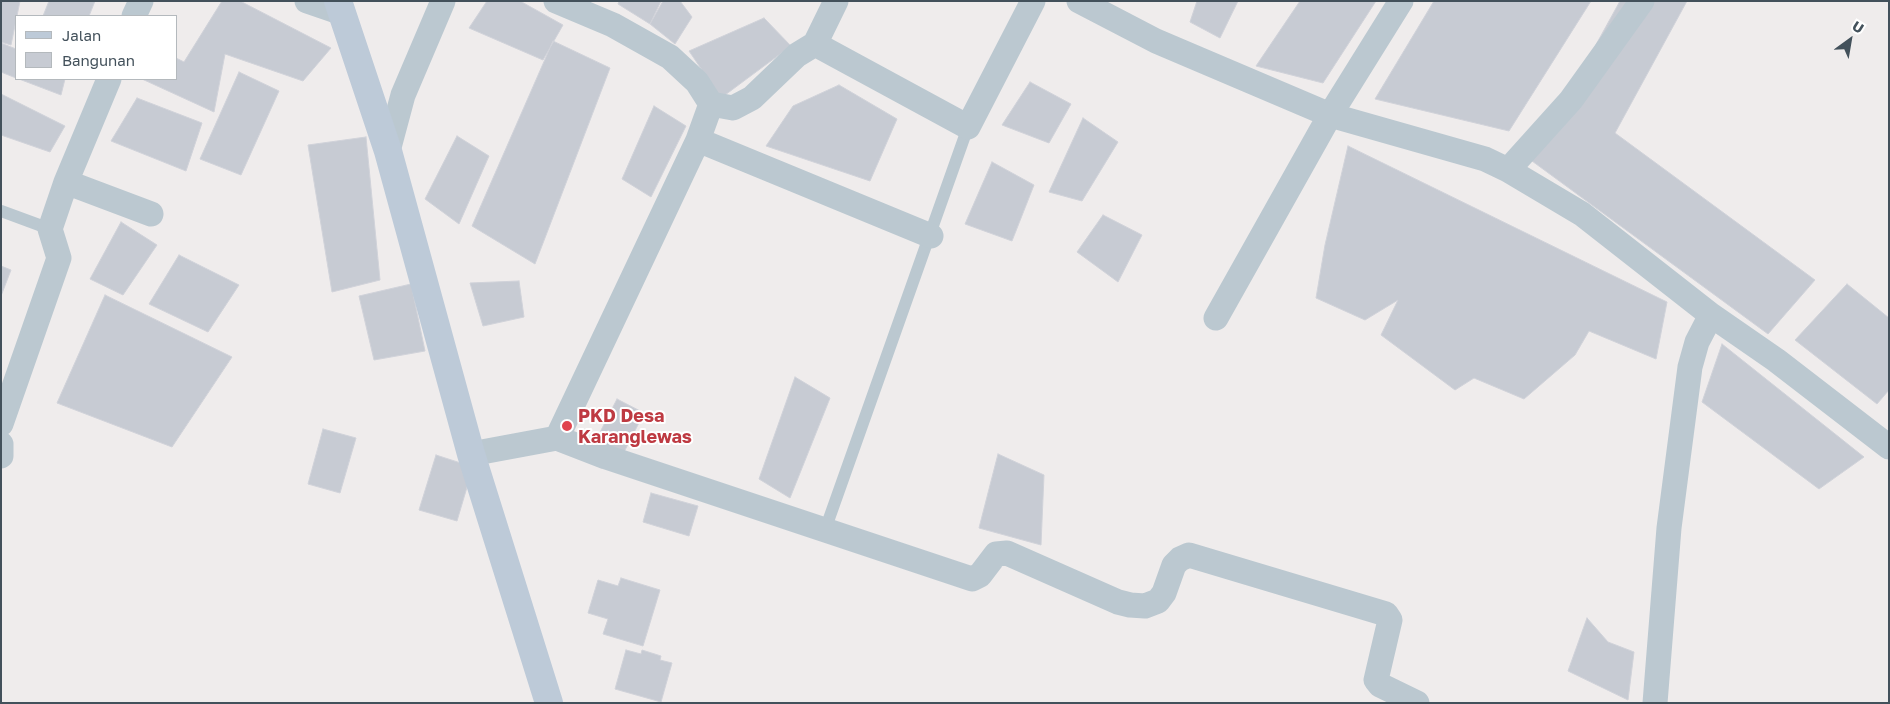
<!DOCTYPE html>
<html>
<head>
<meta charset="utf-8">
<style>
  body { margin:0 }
  #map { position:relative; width:1890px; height:704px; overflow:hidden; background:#efecec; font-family:"Golos Text",sans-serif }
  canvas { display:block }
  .frame { position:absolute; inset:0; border:2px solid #43515b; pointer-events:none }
  .legend { position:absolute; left:15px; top:15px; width:162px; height:65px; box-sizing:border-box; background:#fff; border:1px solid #b4b9bd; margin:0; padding:6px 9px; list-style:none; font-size:15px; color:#43515b }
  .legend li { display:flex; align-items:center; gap:10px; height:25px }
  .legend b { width:25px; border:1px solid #b4b9bd }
  .north { position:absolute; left:1825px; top:15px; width:50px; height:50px; -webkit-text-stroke:4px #fff; paint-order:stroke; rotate:32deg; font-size:14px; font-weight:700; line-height:20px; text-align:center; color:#43515b }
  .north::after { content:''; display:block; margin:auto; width:18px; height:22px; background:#43515b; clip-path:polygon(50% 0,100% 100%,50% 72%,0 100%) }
</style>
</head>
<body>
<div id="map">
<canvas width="1890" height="704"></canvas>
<div class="frame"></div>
<ul class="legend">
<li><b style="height:6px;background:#bdcad8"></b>Jalan</li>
<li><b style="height:14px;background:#c7cbd3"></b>Bangunan</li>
</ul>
<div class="north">U</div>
</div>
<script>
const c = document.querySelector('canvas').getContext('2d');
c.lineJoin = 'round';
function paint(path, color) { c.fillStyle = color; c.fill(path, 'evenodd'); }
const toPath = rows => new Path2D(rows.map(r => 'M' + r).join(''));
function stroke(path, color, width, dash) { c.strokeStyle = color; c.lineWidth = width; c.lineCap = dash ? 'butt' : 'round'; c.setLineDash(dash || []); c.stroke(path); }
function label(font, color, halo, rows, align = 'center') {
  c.font = font + ' "Golos Text",sans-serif'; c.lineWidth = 4; c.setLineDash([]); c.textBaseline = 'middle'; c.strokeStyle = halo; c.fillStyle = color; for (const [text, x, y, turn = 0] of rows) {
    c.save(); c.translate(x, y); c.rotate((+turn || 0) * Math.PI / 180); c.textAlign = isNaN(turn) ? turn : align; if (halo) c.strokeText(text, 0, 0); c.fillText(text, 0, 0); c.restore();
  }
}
const building = toPath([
  [1,1,20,1,11,45,1,42,1,1],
  [49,1,95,1,89,16,43,16,49,1],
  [222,1,240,1,331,48,303,81,225,54,214,112,142,79,176,79,176,58,184,62,222,1],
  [487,1,520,1,563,25,543,60,469,28,487,1],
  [619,1,661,1,650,24,618,4,619,1],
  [663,1,680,1,692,17,675,44,650,24,663,1],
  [1197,1,1238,1,1220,38,1190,22,1197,1],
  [1300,1,1376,1,1323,83,1256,66,1300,1],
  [1434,1,1591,1,1509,131,1375,99,1434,1],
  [1620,1,1687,1,1615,133,1815,280,1768,334,1532,161,1620,1],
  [764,18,791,46,721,98,689,51,764,18],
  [553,41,610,68,535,264,472,226,553,41],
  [1,43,16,49,16,78,1,72,1,43],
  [239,72,279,91,241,175,200,159,239,72],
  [19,79,65,79,61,95,19,79],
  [1030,82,1071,104,1049,143,1002,125,1030,82],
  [839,85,897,119,870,181,766,146,793,106,839,85],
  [1,94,65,126,50,152,1,135,1,94],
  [137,98,202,123,186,171,111,141,137,98],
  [654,106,686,126,651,197,622,179,654,106],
  [1083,118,1118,142,1082,201,1049,192,1083,118],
  [457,136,489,156,459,224,425,199,457,136],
  [366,137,380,280,332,292,308,145,366,137],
  [1348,146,1667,302,1656,359,1589,331,1575,355,1524,399,1474,378,1455,390,1381,335,1398,300,1365,320,1316,298,1325,245,1348,146],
  [992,162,1034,185,1012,241,965,224,992,162],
  [1103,215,1142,235,1118,282,1077,252,1103,215],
  [121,222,157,245,123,295,90,279,121,222],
  [179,255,239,285,208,332,149,304,179,255],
  [1,266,11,270,1,296,1,266],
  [519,281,524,317,483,326,470,283,519,281],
  [411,284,425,351,374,360,359,296,411,284],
  [1847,284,1889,318,1889,390,1877,404,1795,340,1847,284],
  [105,295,232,357,172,447,57,403,105,295],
  [1722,344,1864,457,1819,489,1702,402,1722,344],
  [795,377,830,398,790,498,759,479,795,377],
  [617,399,644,413,622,456,595,442,617,399],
  [323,429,356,438,340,493,308,484,323,429],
  [998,454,1044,475,1041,545,979,528,998,454],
  [436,455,473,467,457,521,419,510,436,455],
  [651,493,698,506,689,536,643,522,651,493],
  [621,578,660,590,643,646,603,634,608,619,588,613,598,580,618,586,621,578],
  [1587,618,1608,642,1634,652,1628,700,1568,671,1587,618],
  [626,650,641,654,642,650,661,656,660,660,672,663,661,702,615,689,626,650]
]);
paint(building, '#c7cbd3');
stroke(building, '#d0d2d9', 1);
stroke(toPath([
  [1,211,50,229],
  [825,530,968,127]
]), '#bbc8d0', 12);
stroke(toPath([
  [307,1,342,13],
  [556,1,613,25,670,57,697,82,711,104,733,108,752,98,797,55,815,44,968,127,1033,1],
  [1079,1,1156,41,1330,115,1485,159,1508,170,1582,214,1711,315,1697,342,1690,367,1669,528,1655,703],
  [134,16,141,1],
  [815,44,836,1],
  [109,79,66,182,151,214],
  [698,140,931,236],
  [388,151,403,95,443,1],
  [1508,170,1571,100,1642,1],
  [1711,315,1776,360,1889,447],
  [1216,318,1330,115,1401,1],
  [1,424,59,258,50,229,66,182],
  [557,438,698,140,711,104],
  [1,444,1,456],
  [471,454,557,438,606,457,972,579,980,575,996,554,1007,553,1118,602,1130,605,1145,606,1158,601,1164,593,1174,565,1180,559,1189,555,1386,614,1390,620,1376,680,1380,685,1417,703]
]), '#bbc8d0', 25);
stroke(toPath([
  [338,1,388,151,471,454,549,703]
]), '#bdcad8', 28);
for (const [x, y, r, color] of [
  [567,426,6,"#e0444e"]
]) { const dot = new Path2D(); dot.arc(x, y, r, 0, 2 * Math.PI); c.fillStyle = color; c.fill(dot); stroke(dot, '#fff', 2); }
label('bold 18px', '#be3a42', '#fff', [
  ["PKD Desa",578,416],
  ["Karanglewas",578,437]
], 'left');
</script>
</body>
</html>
